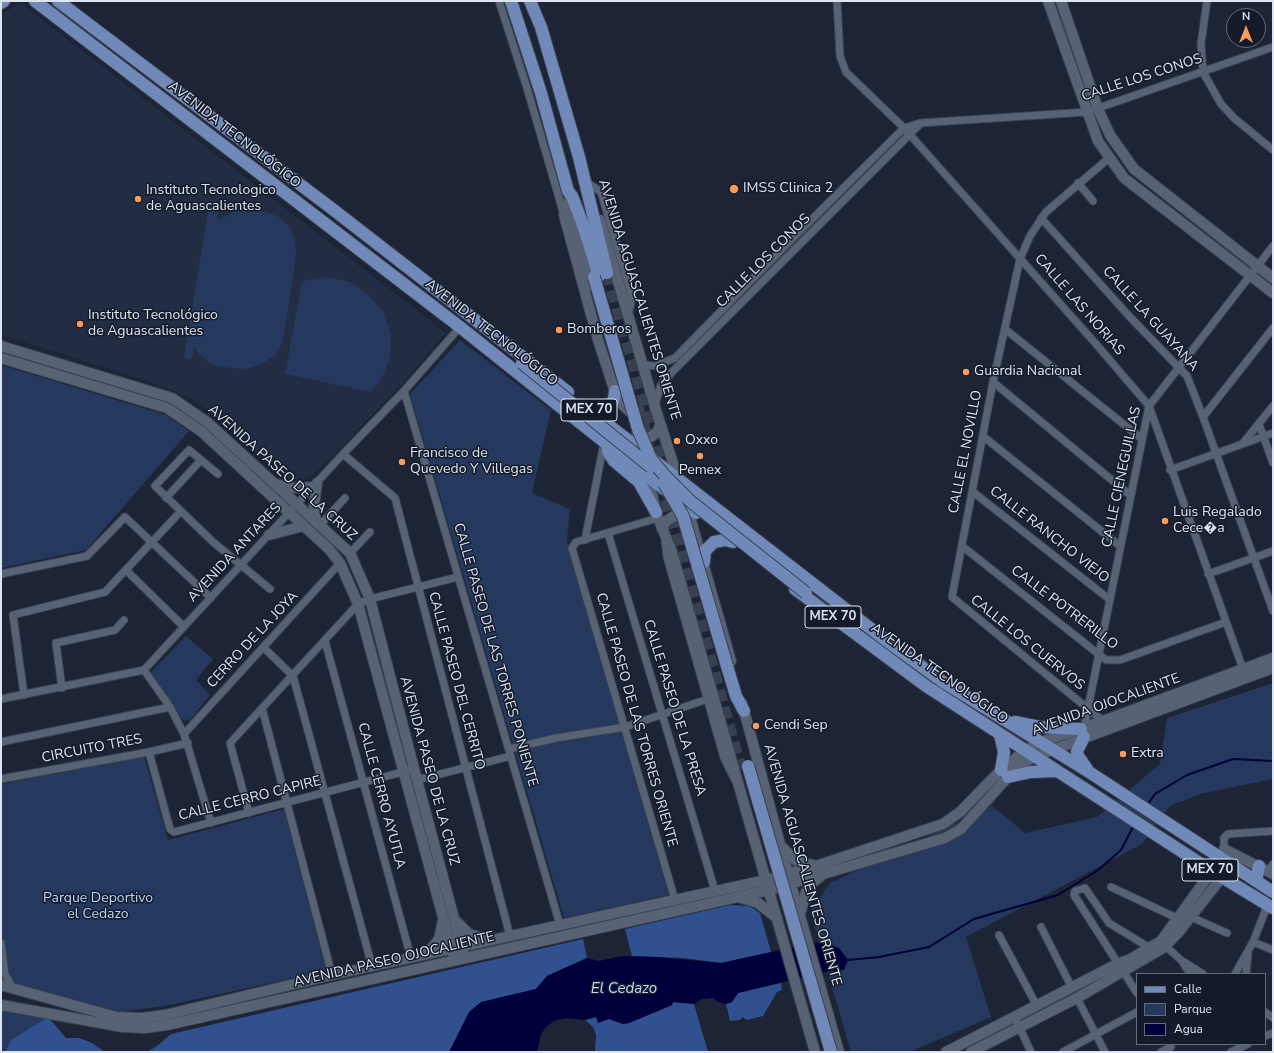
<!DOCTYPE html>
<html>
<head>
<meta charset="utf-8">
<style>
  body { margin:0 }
  #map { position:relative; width:1274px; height:1053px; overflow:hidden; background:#1c2435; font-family:"Nunito Sans",sans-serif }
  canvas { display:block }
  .frame { position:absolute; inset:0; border:2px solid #dee4ef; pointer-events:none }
  .legend { position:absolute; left:1136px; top:973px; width:130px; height:72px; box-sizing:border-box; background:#131b2a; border:1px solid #646b79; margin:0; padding:5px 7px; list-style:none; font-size:12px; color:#dee4ef }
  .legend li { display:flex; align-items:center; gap:8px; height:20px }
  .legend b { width:20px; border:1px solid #646b79 }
  .north { position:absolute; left:1226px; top:8px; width:40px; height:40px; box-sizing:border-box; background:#131b2a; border:1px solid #646b79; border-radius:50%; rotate:0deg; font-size:11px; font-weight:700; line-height:16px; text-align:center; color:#dee4ef }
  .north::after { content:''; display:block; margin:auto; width:14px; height:18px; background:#fe9b58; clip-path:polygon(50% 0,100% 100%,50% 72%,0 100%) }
</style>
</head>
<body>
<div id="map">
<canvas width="1274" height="1053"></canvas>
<div class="frame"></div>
<ul class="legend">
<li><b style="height:5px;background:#7189b9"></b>Calle</li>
<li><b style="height:11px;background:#25385d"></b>Parque</li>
<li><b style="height:11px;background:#00013c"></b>Agua</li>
</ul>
<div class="north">N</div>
</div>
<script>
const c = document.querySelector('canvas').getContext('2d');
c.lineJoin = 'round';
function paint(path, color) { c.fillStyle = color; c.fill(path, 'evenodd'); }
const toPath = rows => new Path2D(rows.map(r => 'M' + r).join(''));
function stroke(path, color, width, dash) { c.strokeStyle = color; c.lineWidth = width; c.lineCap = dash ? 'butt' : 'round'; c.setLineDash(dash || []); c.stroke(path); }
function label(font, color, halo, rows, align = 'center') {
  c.font = font + ' "Nunito Sans",sans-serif'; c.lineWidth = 3; c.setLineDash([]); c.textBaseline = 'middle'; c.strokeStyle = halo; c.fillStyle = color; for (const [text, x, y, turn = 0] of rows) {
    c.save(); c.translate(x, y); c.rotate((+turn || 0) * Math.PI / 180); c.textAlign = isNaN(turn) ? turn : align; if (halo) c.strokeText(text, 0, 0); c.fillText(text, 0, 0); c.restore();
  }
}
paint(toPath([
  [17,5,23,5,446,333,398,388,331,458,308,478,300,481,291,481,284,478,213,414,190,398,142,379,1,335,1,14]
]), '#222d43');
paint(toPath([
  [210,200,220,202,217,219,220,220,233,212,244,210,266,212,277,216,284,221,289,226,295,240,296,256,283,342,275,355,265,362,256,366,244,369,222,367,214,365,202,357,194,347,191,360,184,358],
  [327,277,350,282,369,295,383,312,391,334,390,357,382,378,371,392,285,374,302,281],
  [460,340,551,410,532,493,570,509,567,540,669,895,564,918,410,394],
  [1,365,166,415,189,431,86,550,1,568],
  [186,636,213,659,196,680,210,695,191,719,185,721,181,718,151,672],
  [1273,683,1273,779,1200,794,1170,806,1142,844,966,937,991,1017,910,1052,851,1052,810,912,830,883,992,806,1025,833,1097,817,1160,764,1167,718],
  [144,756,168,840,284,809,326,971,165,1006,116,1012,58,998,1,981,1,784],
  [1,1006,48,1017,66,1038,79,1038,92,1043,105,1052,1,1052]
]), '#25385d');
paint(toPath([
  [730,905,749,906,760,913,771,952,721,963,684,958,632,956,625,929],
  [583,939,587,958,547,976,536,989,481,1002,449,1052,147,1052,157,1046,171,1034],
  [781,983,782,990,777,992,763,1016,747,1020,742,1017,740,1020,730,1021,726,1004,732,1002,738,993],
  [673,1002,694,1004,708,1052,595,1052,596,1035,593,1027,585,1020,596,1017,609,1019,623,1024,629,1023,672,1005],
  [48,1017,66,1038,79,1038,92,1043,105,1052,6,1052,10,1041]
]), '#31508f');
paint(toPath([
  [813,943,828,944,839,948,848,960,844,970,824,972,738,993,732,1002,726,1004,718,1002,713,998,702,999,694,1004,673,1002,672,1005,629,1023,623,1024,609,1019,598,1023,596,1017,585,1020,565,1018,554,1021,546,1027,541,1034,537,1052,449,1052,469,1012,481,1002,536,989,547,976,587,958,599,961,622,956,657,957,721,963]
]), '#00013c');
stroke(toPath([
  [1148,804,1155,794,1187,775,1233,759,1273,761],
  [848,960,879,957,929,947,974,919,1058,895,1098,870,1121,850,1134,825]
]), '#00013c', 2);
stroke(toPath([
  [607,273,665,473],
  [637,406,649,443],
  [661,482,741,769]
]), '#394151', 12, [12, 6]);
const street = toPath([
  [499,1,527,88,564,215],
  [837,1,840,56,846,72,904,128,1096,344,1149,406,1243,669],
  [1207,1,1201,44,1203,72,1221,104,1234,118,1273,150],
  [1078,183,1093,201],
  [589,184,601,192,631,294,631,303,628,315],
  [1041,218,1129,316,1187,376,1203,417,1273,611],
  [1005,329,1142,439],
  [643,365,655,366,675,358,787,244,904,128,920,123,1087,112,1273,47],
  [993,382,1130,495],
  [404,391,560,925],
  [655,405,661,385,673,371,920,124],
  [1203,417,1273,328],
  [1259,424,1273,463],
  [984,437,1120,546],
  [1243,443,1273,406],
  [343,454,395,498,510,936],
  [1170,470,1273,433],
  [218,474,189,450,155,486,213,542,270,589],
  [973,492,1109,599],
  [166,498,201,460],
  [658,518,576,542,572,548,675,900],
  [320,525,345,498],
  [608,533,715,891],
  [585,540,604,443],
  [665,542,667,557,724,758,735,780],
  [962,546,1106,660,1120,660,1226,622],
  [350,553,370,532],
  [127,571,184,627],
  [1,574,87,556,125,517,211,598],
  [1208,574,1273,551],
  [325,641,411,958],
  [263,647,293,676,372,966],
  [144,670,170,707,184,734,211,823],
  [62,688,56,643,115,630,124,620],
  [24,695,13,615,105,592,181,511],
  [1,699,144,670,343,454,404,391,460,327],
  [262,708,332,975],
  [1103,721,952,597,993,382,1020,259,1030,236,1046,212,1109,158],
  [1084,728,1149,406,1273,246],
  [184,734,340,563],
  [1,742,170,707],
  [509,749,556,738,625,727,708,699],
  [149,752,170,829,174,832,414,769],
  [1,779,149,752,188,743],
  [417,780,511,756],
  [249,813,230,743,358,604,370,599,458,577],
  [1224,849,1224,838,1228,834,1273,831],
  [1269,871,1273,864],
  [1111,887,1181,920],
  [1191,917,1227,933],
  [1041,927,1072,988],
  [999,935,1037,1006],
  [1253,942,1273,950],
  [1,943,5,974,13,989],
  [1162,943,1182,961,1190,974],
  [1184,962,1203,974],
  [1235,974,1253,942,1268,904],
  [1246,974,1248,954],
  [1137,993,1074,895,1075,891,1085,888,1109,923,1150,948],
  [1077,998,1105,1052],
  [1265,1012,1273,1018],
  [1015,1018,1031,1052],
  [1265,1036,1273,1033],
  [1063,1052,1137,1012],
  [1161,1052,1171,1047],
  [1231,1052,1248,1044]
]);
const secondary = toPath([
  [1048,1,1098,141,1124,178,1273,293],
  [1061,1,1098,109,1110,135,1134,169,1273,278],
  [569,199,564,215,598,340,616,395,620,402,629,411],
  [572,211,592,286],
  [600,220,655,407,679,482],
  [1,346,172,398,207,422,350,553,370,599,417,780,463,952],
  [1,358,167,408,201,431,329,549,340,563,358,604,453,954],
  [637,434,644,437,651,437,658,431,660,425],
  [646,472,658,518,672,552,815,1052],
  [276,484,290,488,313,487],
  [686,503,731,661],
  [316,522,314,505,317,483],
  [662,529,665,522,674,516,681,516,689,520],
  [269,535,303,526],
  [742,703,788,874,839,1052],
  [782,847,795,860,813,865],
  [1224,849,1273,874],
  [741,898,758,903,777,918],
  [801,911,806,892,812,883,821,876],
  [456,921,469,934,486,939],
  [424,953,431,949,439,939,443,920],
  [1,985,116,1017,142,1018,165,1015,332,975,766,880,819,865,943,824,960,812,1001,770,1026,750,1041,742,1103,721,1273,658],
  [1,1005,123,1027,145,1028,167,1025,769,890,945,838,961,829,1008,777,1022,764,1036,756,1273,668],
  [946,1052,1119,963,1129,960,1161,941,1212,871],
  [971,1052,1077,998,1163,948,1178,933,1222,877]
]);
const primary = toPath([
  [35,1,460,327,647,476,696,513],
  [58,1,335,211,568,392],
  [511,1,541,93,568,191,572,196,583,225,599,276],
  [530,1,541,27,579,157,607,273],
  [1,3,4,1],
  [589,410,597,412,608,408,614,399,615,391],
  [593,413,888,642,943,682,1089,772,1273,892],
  [608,445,608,452,614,461,639,482,656,512],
  [704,562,705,551,714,542,725,540,733,542],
  [795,589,926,686,1212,871,1273,908],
  [727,666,736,696,744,711],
  [1015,722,1040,727,1081,729],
  [1000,735,1004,752,1001,770],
  [1084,737,1077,751,1078,756,1087,769],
  [1008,777,1031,772,1057,771],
  [1256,881,1259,866]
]);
stroke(street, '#3a414f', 9);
stroke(secondary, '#3a414f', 12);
stroke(primary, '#3a414f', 14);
stroke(street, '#586275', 7);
stroke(secondary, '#586275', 10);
stroke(primary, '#7189b9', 12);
const primaryBridge = toPath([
  [594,277,638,429,651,459,665,476,690,501,806,593],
  [522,363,651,467],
  [664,483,683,516,727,666],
  [748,766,831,1052]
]);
stroke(primaryBridge, '#3a414f', 14, []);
stroke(primaryBridge, '#7189b9', 12);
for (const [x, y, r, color] of [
  [734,189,5,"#fe9b58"],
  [138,199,4,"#fe9b58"],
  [80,324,4,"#fe9b58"],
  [559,330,4,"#fe9b58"],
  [966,372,4,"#fe9b58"],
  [677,441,4,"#fe9b58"],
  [700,456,4,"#fe9b58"],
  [402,462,4,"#fe9b58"],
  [1165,521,4,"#fe9b58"],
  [756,726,4,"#fe9b58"],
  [1123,754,4,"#fe9b58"]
]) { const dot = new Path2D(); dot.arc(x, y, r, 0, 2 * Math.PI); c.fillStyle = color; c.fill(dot); stroke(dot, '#131b2a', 1.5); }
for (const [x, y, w] of [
  [589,410,56],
  [833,617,56],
  [1210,870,56]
]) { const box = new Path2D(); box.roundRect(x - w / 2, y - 11, w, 22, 3); c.fillStyle = '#131b2a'; c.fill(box); stroke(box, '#dee4ef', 1); }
label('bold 13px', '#dee4ef', null, [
  ["MEX 70",589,410],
  ["MEX 70",833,617],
  ["MEX 70",1210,870]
]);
label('14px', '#dee4ef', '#131b2a', [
  ["CALLE LOS CONOS",1142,78,-18],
  ["AVENIDA TECNOLÓGICO",234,135,38],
  ["CALLE LOS CONOS",764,261,-45],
  ["AVENIDA AGUASCALIENTES ORIENTE",639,300,73],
  ["CALLE LAS NORIAS",1079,305,49],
  ["CALLE LA GUAYANA",1150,319,48],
  ["AVENIDA TECNOLÓGICO",491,333,38],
  ["CALLE EL NOVILLO",966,452,-79],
  ["AVENIDA PASEO DE LA CRUZ",282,473,42],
  ["CALLE CIENEGUILLAS",1122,477,-78],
  ["CALLE RANCHO VIEJO",1049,535,38],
  ["AVENIDA ANTARES",235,553,-47],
  ["CALLE POTRERILLO",1064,608,37],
  ["CERRO DE LA JOYA",253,640,-47],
  ["CALLE LOS CUERVOS",1027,643,39],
  ["CALLE PASEO DE LAS TORRES PONIENTE",495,655,74],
  ["AVENIDA TECNOLÓGICO",939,674,35],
  ["CALLE PASEO DEL CERRITO",456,681,75],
  ["AVENIDA OJOCALIENTE",1106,705,-20],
  ["CALLE PASEO DE LA PRESA",674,708,73],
  ["CALLE PASEO DE LAS TORRES ORIENTE",636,720,74],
  ["CIRCUITO TRES",92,749,-11],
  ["AVENIDA PASEO DE LA CRUZ",429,771,75],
  ["CALLE CERRO AYUTLA",381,796,75],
  ["CALLE CERRO CAPIRE",250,799,-14],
  ["AVENIDA AGUASCALIENTES ORIENTE",802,865,74],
  ["AVENIDA PASEO OJOCALIENTE",394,960,-13]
]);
label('14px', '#dee4ef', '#131b2a', [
  ["IMSS Clinica 2",743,189],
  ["Instituto Tecnologico",146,191],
  ["de Aguascalientes",146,207],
  ["Instituto Tecnológico",88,316],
  ["de Aguascalientes",88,332],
  ["Bomberos",567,330],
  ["Guardia Nacional",974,372],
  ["Oxxo",685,441],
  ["Francisco de",410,454],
  ["Quevedo Y Villegas",410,470],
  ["Pemex",700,471,"center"],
  ["Luis Regalado",1173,513],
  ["Cece�a",1173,529],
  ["Cendi Sep",764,726],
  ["Extra",1131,754]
], 'left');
label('14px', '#bfd3f8', '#131b2a', [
  ["Parque Deportivo",98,899],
  ["el Cedazo",98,915]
]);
label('italic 15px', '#c4d7fc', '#131b2a', [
  ["El Cedazo",624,989]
]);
</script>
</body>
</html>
